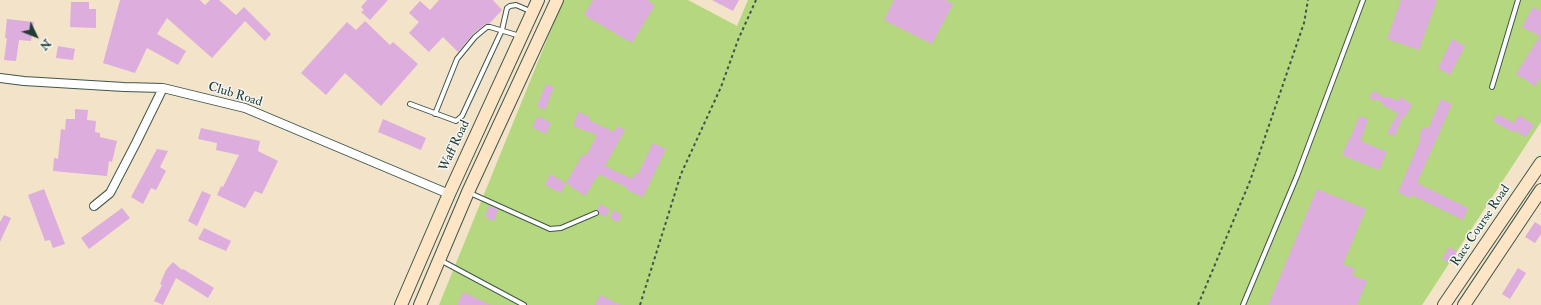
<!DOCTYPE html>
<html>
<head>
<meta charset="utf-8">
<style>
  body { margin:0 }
  #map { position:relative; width:1541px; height:305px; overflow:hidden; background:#f2e3c9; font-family:"IM FELL Double Pica",serif }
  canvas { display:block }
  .north { position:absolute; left:16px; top:16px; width:40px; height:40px; -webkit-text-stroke:3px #f6f6f2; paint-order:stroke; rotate:133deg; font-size:11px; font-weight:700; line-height:16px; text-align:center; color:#1f3d34 }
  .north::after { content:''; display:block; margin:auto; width:14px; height:18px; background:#1f3d34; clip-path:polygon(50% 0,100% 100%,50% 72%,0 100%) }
</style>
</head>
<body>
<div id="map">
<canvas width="1541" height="305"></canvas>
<div class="north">N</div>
</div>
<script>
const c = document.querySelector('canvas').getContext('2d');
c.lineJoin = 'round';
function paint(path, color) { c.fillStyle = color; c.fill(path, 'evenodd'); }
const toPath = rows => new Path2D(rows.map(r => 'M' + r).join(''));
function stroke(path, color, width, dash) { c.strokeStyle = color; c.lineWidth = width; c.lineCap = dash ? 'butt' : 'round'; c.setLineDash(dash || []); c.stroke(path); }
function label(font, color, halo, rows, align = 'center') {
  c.font = font + ' "IM FELL Double Pica",serif'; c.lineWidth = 3; c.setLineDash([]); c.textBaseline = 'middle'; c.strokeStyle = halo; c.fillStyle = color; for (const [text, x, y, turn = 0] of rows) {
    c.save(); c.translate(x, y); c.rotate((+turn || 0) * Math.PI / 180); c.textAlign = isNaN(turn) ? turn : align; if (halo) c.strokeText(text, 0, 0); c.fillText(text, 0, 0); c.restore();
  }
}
paint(toPath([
  [563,0,688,0,737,26,748,0,1541,0,1541,122,1422,305,439,305]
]), '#b4d77f');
paint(toPath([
  [120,0,200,0,205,5,210,0,219,0,236,15,244,7,271,34,265,41,245,21,212,58,167,18,157,34,186,51,178,65,147,48,135,73,103,63],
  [367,0,388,0,370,20,361,12,364,10,361,7],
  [439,0,493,0,502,10,489,24,485,24,473,34,458,52,443,37,429,52,409,33,419,22,409,13,420,1,430,10],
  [593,0,647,0,655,5,632,43,584,15],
  [712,0,739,0,733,11],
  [894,0,945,0,953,4,932,44,884,20],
  [1401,0,1437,0,1419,50,1387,39],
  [71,2,89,2,89,9,96,9,96,28,70,27],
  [1533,7,1541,11,1541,77,1535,86,1516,74,1540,36,1522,27],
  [7,19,34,22,31,41,19,40,16,61,4,60,7,38,5,38],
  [365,21,390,45,393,42,418,64,381,106,345,73,326,95,301,73,347,22,356,30],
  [1452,39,1465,46,1450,75,1438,68],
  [58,46,75,49,73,60,56,58],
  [546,84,554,87,545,110,537,106],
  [1372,92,1377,92,1383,97,1389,97,1398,101,1400,97,1412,104,1405,117,1403,116,1395,136,1387,133,1398,113,1383,105,1379,100,1371,100,1370,96],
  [1441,99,1452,104,1417,183,1468,208,1463,220,1412,195,1410,198,1398,192,1421,138,1419,137,1423,127,1428,129],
  [75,109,88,110,87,120,96,121,95,132,100,133,100,137,117,141,112,162,109,161,107,176,53,171,54,158,58,159,61,129,65,130,66,119,75,119],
  [578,112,590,117,589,120,614,132,617,126,625,130,605,166,632,179,635,173,638,174,653,143,666,149,643,197,627,190,628,188,599,174,585,196,566,183,561,193,545,185,550,174,566,183,583,154,586,156,597,135,573,126],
  [1497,114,1514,123,1519,115,1534,125,1526,137,1514,130,1513,132,1493,121],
  [538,116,551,123,546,134,532,127],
  [1359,116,1368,119,1361,141,1387,152,1379,170,1342,155,1350,137,1351,137],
  [383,119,426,138,421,150,378,132],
  [201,128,260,141,258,151,278,161,262,194,255,191,245,208,217,195,221,186,223,187,239,155,216,150,217,143,198,139],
  [157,149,168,151,160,167,166,171,156,190,151,188,143,204,131,197],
  [44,189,65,244,53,248,50,240,45,241,28,195],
  [1317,189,1366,209,1343,264,1355,269,1352,275,1367,281,1357,305,1268,305],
  [202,191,211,195,197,226,188,221],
  [600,204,610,210,606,217,599,213,597,210],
  [489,206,498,209,494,221,485,217],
  [122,208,130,218,89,249,81,238],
  [614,210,622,215,618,222,610,218],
  [4,215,11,218,0,242,0,222],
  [1535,222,1541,226,1541,234,1535,243,1525,237],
  [204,228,231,241,226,251,198,239],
  [1449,247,1457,251,1451,264,1442,259],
  [173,262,182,270,183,269,214,288,208,298,176,278,163,305,154,301,162,285,160,284,166,270],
  [1518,268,1526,273,1510,299,1502,294],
  [463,292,491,305,457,305],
  [600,295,621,305,595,305]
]), '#dcaddd');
const lane = toPath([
  [1492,87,1518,0],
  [410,104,456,121,462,116,502,30,507,8,510,6,516,5,530,11],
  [435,114,457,59,475,37,487,27,490,27,520,36],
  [470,193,550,229,561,228,596,213],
  [440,260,524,305],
  [1243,305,1297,176,1363,0]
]);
const street = toPath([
  [0,78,24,81,124,87,163,88,245,108,449,194],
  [94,206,110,193,136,143,163,88]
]);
const secondary = toPath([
  [401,305,449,194,538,0],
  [420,305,468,192,557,0],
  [1444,305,1541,163],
  [1464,305,1541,190]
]);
stroke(lane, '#3f564a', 6);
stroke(street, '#3f564a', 10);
stroke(secondary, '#3f564a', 14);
stroke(toPath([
  [640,305,681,174,721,87,738,40,756,0],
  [1198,305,1250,181,1304,23,1308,0]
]), '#3f564a', 2, [3, 3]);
stroke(lane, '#fff', 4);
stroke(street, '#fff', 8);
stroke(secondary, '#fee5c5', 12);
label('13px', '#1f3d34', '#f6f6f2', [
  ["Club Road",235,95,17],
  ["Waff Road",455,146,-65],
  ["Race Course Road",1481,226,-56]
]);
</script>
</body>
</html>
